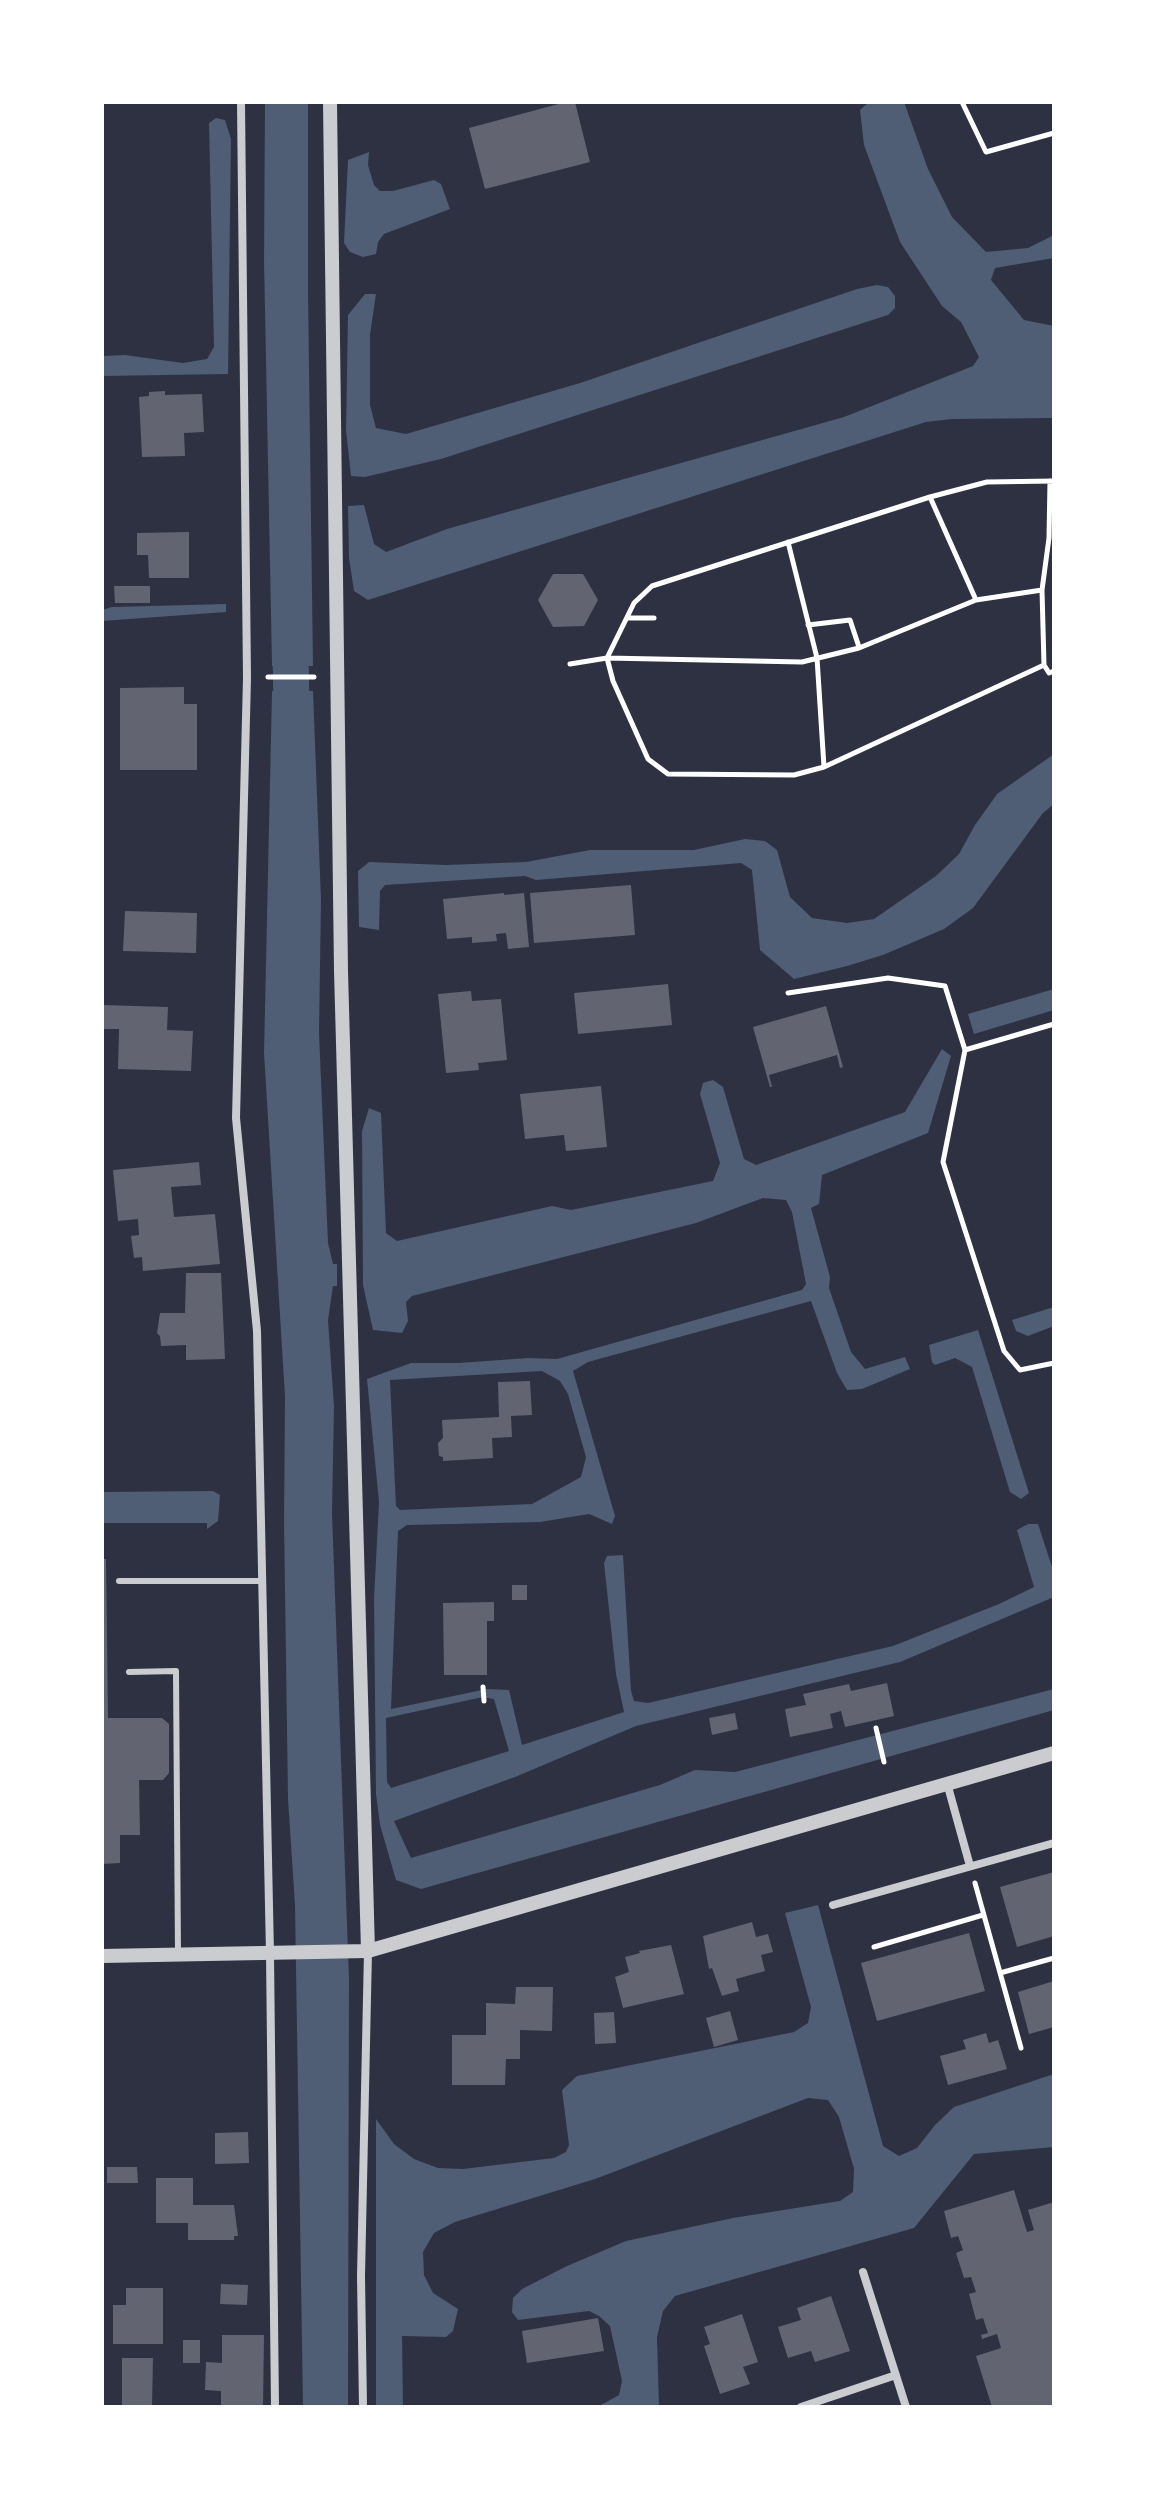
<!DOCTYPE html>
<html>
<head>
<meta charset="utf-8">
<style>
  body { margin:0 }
  #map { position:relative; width:1156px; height:2509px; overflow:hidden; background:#2d3142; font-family:Cabin,sans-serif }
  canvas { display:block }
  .frame { position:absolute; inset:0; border:104px solid #fff; pointer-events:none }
</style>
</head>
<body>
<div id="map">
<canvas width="1156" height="2509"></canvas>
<div class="frame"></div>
</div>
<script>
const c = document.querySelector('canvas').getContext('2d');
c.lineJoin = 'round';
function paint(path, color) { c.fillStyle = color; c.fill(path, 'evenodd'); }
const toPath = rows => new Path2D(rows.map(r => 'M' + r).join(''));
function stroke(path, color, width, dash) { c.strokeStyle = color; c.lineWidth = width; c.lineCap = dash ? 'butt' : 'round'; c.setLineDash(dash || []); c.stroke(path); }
paint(toPath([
  [265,102,308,102,308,292,313,666,272,666,264,260],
  [869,102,904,102,928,169,952,217,986,252,1028,248,1054,235,1054,258,995,268,991,280,1024,320,1054,326,1054,418,952,419,926,422,368,600,354,591,349,558,348,506,364,505,374,544,386,552,447,529,844,417,973,366,979,357,961,322,942,306,900,242,864,145,860,110],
  [216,118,225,120,231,139,228,374,102,376,102,356,125,355,183,363,207,359,214,347,209,123],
  [369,152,368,165,374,185,380,191,393,191,434,180,441,184,450,209,384,234,378,242,376,254,363,257,350,252,344,243,348,160],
  [877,285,888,287,895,296,895,308,888,315,441,459,365,477,351,476,346,430,348,315,365,294,376,294,370,335,370,405,376,428,406,434,580,383,857,289],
  [226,604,226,612,102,621,102,610,112,607],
  [272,691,313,691,321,900,319,1033,328,1243,333,1264,337,1264,337,1286,333,1286,328,1320,334,1406,332,1513,349,1979,348,2407,303,2407,295,1905,288,1799,284,1522,285,1397,264,1053],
  [1054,754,1054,804,1043,813,973,908,944,929,883,955,847,966,794,979,760,950,752,870,741,863,536,880,525,876,385,885,380,891,379,930,359,927,358,871,369,862,446,865,526,862,590,850,694,850,745,839,765,841,777,850,790,897,812,918,847,923,874,919,936,876,959,854,975,825,997,794],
  [1054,989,1054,1010,974,1034,968,1014],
  [942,1049,951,1056,928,1133,822,1175,819,1204,811,1208,830,1277,829,1288,851,1352,865,1369,905,1357,910,1369,862,1389,847,1390,837,1373,811,1301,588,1362,573,1371,615,1516,612,1524,589,1514,540,1522,407,1525,398,1531,391,1709,487,1689,509,1690,522,1745,624,1712,616,1674,604,1563,607,1556,623,1555,631,1691,634,1701,648,1703,893,1646,999,1604,1034,1587,1017,1530,1028,1524,1038,1524,1054,1573,1054,1597,900,1662,636,1726,515,1777,394,1821,411,1858,660,1785,695,1770,735,1772,1054,1689,1054,1710,421,1889,396,1880,380,1825,376,1794,374,1599,379,1502,367,1379,411,1363,459,1363,528,1358,557,1359,802,1290,806,1284,792,1212,786,1200,763,1198,696,1223,412,1296,406,1302,408,1321,402,1333,373,1330,363,1285,362,1131,369,1108,381,1113,386,1233,397,1241,552,1206,571,1210,713,1181,720,1163,700,1094,703,1083,713,1080,723,1087,744,1159,756,1165,905,1112],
  [542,1371,560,1381,568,1394,586,1457,581,1477,532,1504,400,1510,396,1506,390,1380],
  [483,1697,494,1699,509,1751,391,1788,387,1782,386,1718],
  [1054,1307,1054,1326,1028,1336,1016,1331,1012,1320],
  [978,1330,1029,1493,1021,1499,1010,1492,972,1367,955,1358,935,1365,932,1362,929,1345],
  [213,1491,220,1495,218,1521,207,1529,207,1523,102,1523,102,1492],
  [818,1905,883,2146,899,2156,917,2148,935,2125,954,2107,1054,2074,1054,2147,974,2154,914,2228,675,2296,663,2311,657,2337,659,2407,587,2407,601,2405,619,2395,622,2381,610,2326,599,2316,589,2311,518,2320,512,2312,513,2298,522,2289,567,2266,626,2241,733,2218,840,2201,853,2192,854,2169,839,2117,828,2100,808,2098,595,2179,455,2222,434,2233,423,2252,424,2275,433,2293,458,2309,453,2331,446,2337,402,2336,403,2407,376,2407,376,2119,394,2144,414,2159,438,2168,463,2169,554,2158,566,2152,569,2145,562,2090,577,2076,794,2032,808,2023,811,2007,785,1913]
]), '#4f5d75');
stroke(toPath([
  [290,620,292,740]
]), '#4f5d75', 36);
paint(toPath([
  [566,102,575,102,590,162,485,189,469,128],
  [165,391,165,395,202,394,204,432,184,433,185,456,142,457,139,397,149,396,149,392],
  [189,532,189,578,149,578,148,555,137,555,137,533],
  [553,574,583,574,598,600,584,626,553,627,538,600],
  [114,586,150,586,150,603,115,603],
  [184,687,184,704,197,704,197,770,120,770,120,688],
  [631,885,635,935,534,943,530,893],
  [504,893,504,895,524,893,529,947,508,949,506,933,496,934,497,941,472,943,472,937,447,939,443,899],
  [125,911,197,913,196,953,123,951],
  [668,984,672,1025,578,1034,574,993],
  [471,991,472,1001,501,999,507,1060,478,1063,479,1070,446,1073,438,994],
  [102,1005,168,1007,167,1030,193,1031,191,1071,118,1069,119,1029,102,1029],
  [826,1006,843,1067,840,1068,837,1055,769,1075,772,1087,770,1087,753,1027],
  [601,1086,607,1147,566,1151,564,1135,525,1139,520,1094],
  [199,1162,201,1185,171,1187,174,1217,215,1214,220,1264,143,1271,142,1257,134,1258,131,1236,139,1235,138,1219,118,1221,113,1170],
  [186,1273,221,1273,225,1359,186,1360,186,1345,161,1346,160,1336,157,1333,160,1313,185,1313],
  [530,1381,532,1415,511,1416,512,1437,492,1438,493,1458,443,1461,443,1457,439,1456,438,1443,443,1438,442,1420,499,1417,498,1382],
  [102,1559,106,1559,108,1718,162,1718,169,1724,169,1773,163,1780,139,1780,140,1835,120,1835,120,1863,102,1864],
  [512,1585,527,1585,527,1600,512,1600],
  [494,1602,494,1621,487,1621,487,1675,444,1675,443,1603],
  [887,1683,894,1716,845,1727,841,1711,830,1714,833,1728,790,1737,785,1709,806,1705,803,1694,849,1684,851,1691],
  [735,1713,738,1729,712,1735,709,1718],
  [1054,1872,1054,1936,1017,1947,1000,1887],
  [752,1922,756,1937,768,1934,773,1952,761,1955,765,1971,736,1979,739,1991,722,1996,712,1968,709,1969,703,1936],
  [969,1933,985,1991,877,2021,861,1963],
  [671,1945,684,1994,623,2008,615,1977,629,1972,625,1957,640,1953,639,1951],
  [1054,1981,1054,2027,1029,2034,1018,1992],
  [516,1987,553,1987,552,2031,520,2030,520,2059,506,2059,505,2085,452,2085,452,2035,486,2035,486,2003,515,2004],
  [730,2011,738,2040,714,2047,706,2018],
  [614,2012,616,2043,595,2044,594,2013],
  [986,2033,989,2043,998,2040,1007,2069,948,2085,940,2056,966,2049,963,2040],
  [248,2132,249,2163,215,2164,215,2133],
  [107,2167,137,2167,138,2183,107,2183],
  [156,2178,193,2178,193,2205,234,2205,238,2236,234,2236,234,2240,188,2240,188,2223,156,2223],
  [1014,2190,1027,2232,1034,2230,1028,2210,1054,2202,1054,2407,992,2407,976,2356,1001,2348,997,2334,982,2339,981,2335,988,2333,983,2318,976,2320,969,2294,976,2292,971,2277,964,2278,956,2253,963,2250,958,2236,951,2238,944,2211],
  [221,2284,248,2285,247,2305,220,2304],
  [126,2288,163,2288,163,2344,113,2344,113,2305,126,2305],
  [831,2296,850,2351,815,2362,811,2351,788,2358,778,2327,801,2320,797,2308],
  [742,2314,758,2362,743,2367,750,2384,720,2394,704,2346,710,2344,704,2327],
  [598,2318,604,2351,527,2363,522,2331],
  [222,2335,264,2335,263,2407,221,2407,221,2391,205,2390,206,2362,222,2363],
  [183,2340,200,2340,200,2363,183,2363],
  [122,2358,153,2358,152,2407,122,2407]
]), '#626471');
stroke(toPath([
  [962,102,986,152,1054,133],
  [1054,481,987,482,930,497,652,586,634,603,607,658,613,681,648,759,668,774,794,775,824,767,1044,665,1049,673,1054,671],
  [930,497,976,600],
  [788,542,817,658,824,767],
  [627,618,654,618],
  [808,625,850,620,859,647],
  [570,664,607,658,802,662,859,648,976,600,1042,590],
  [1044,665,1042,590,1049,538,1050,481],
  [268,677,314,677],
  [788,993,888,978,945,986,965,1050,943,1162,1004,1351,1020,1370,1054,1363],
  [965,1050,1054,1024],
  [483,1687,484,1701],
  [876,1728,884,1762],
  [975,1883,1021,2048],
  [874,1947,983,1915],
  [1000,1973,1054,1958]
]), '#fff', 5);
stroke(toPath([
  [119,1581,261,1581],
  [129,1672,176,1671,178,1955]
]), '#caccd0', 6);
stroke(toPath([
  [241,102,247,678,236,1118,257,1331,270,1954,275,2407],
  [947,1783,970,1866],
  [833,1905,1054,1843],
  [863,2272,906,2407],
  [363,2407,361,2276,368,1951],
  [801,2407,896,2375]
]), '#caccd0', 8);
stroke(toPath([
  [330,102,341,971,368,1951],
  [102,1956,368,1951,1054,1753]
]), '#caccd0', 14);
</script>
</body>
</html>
